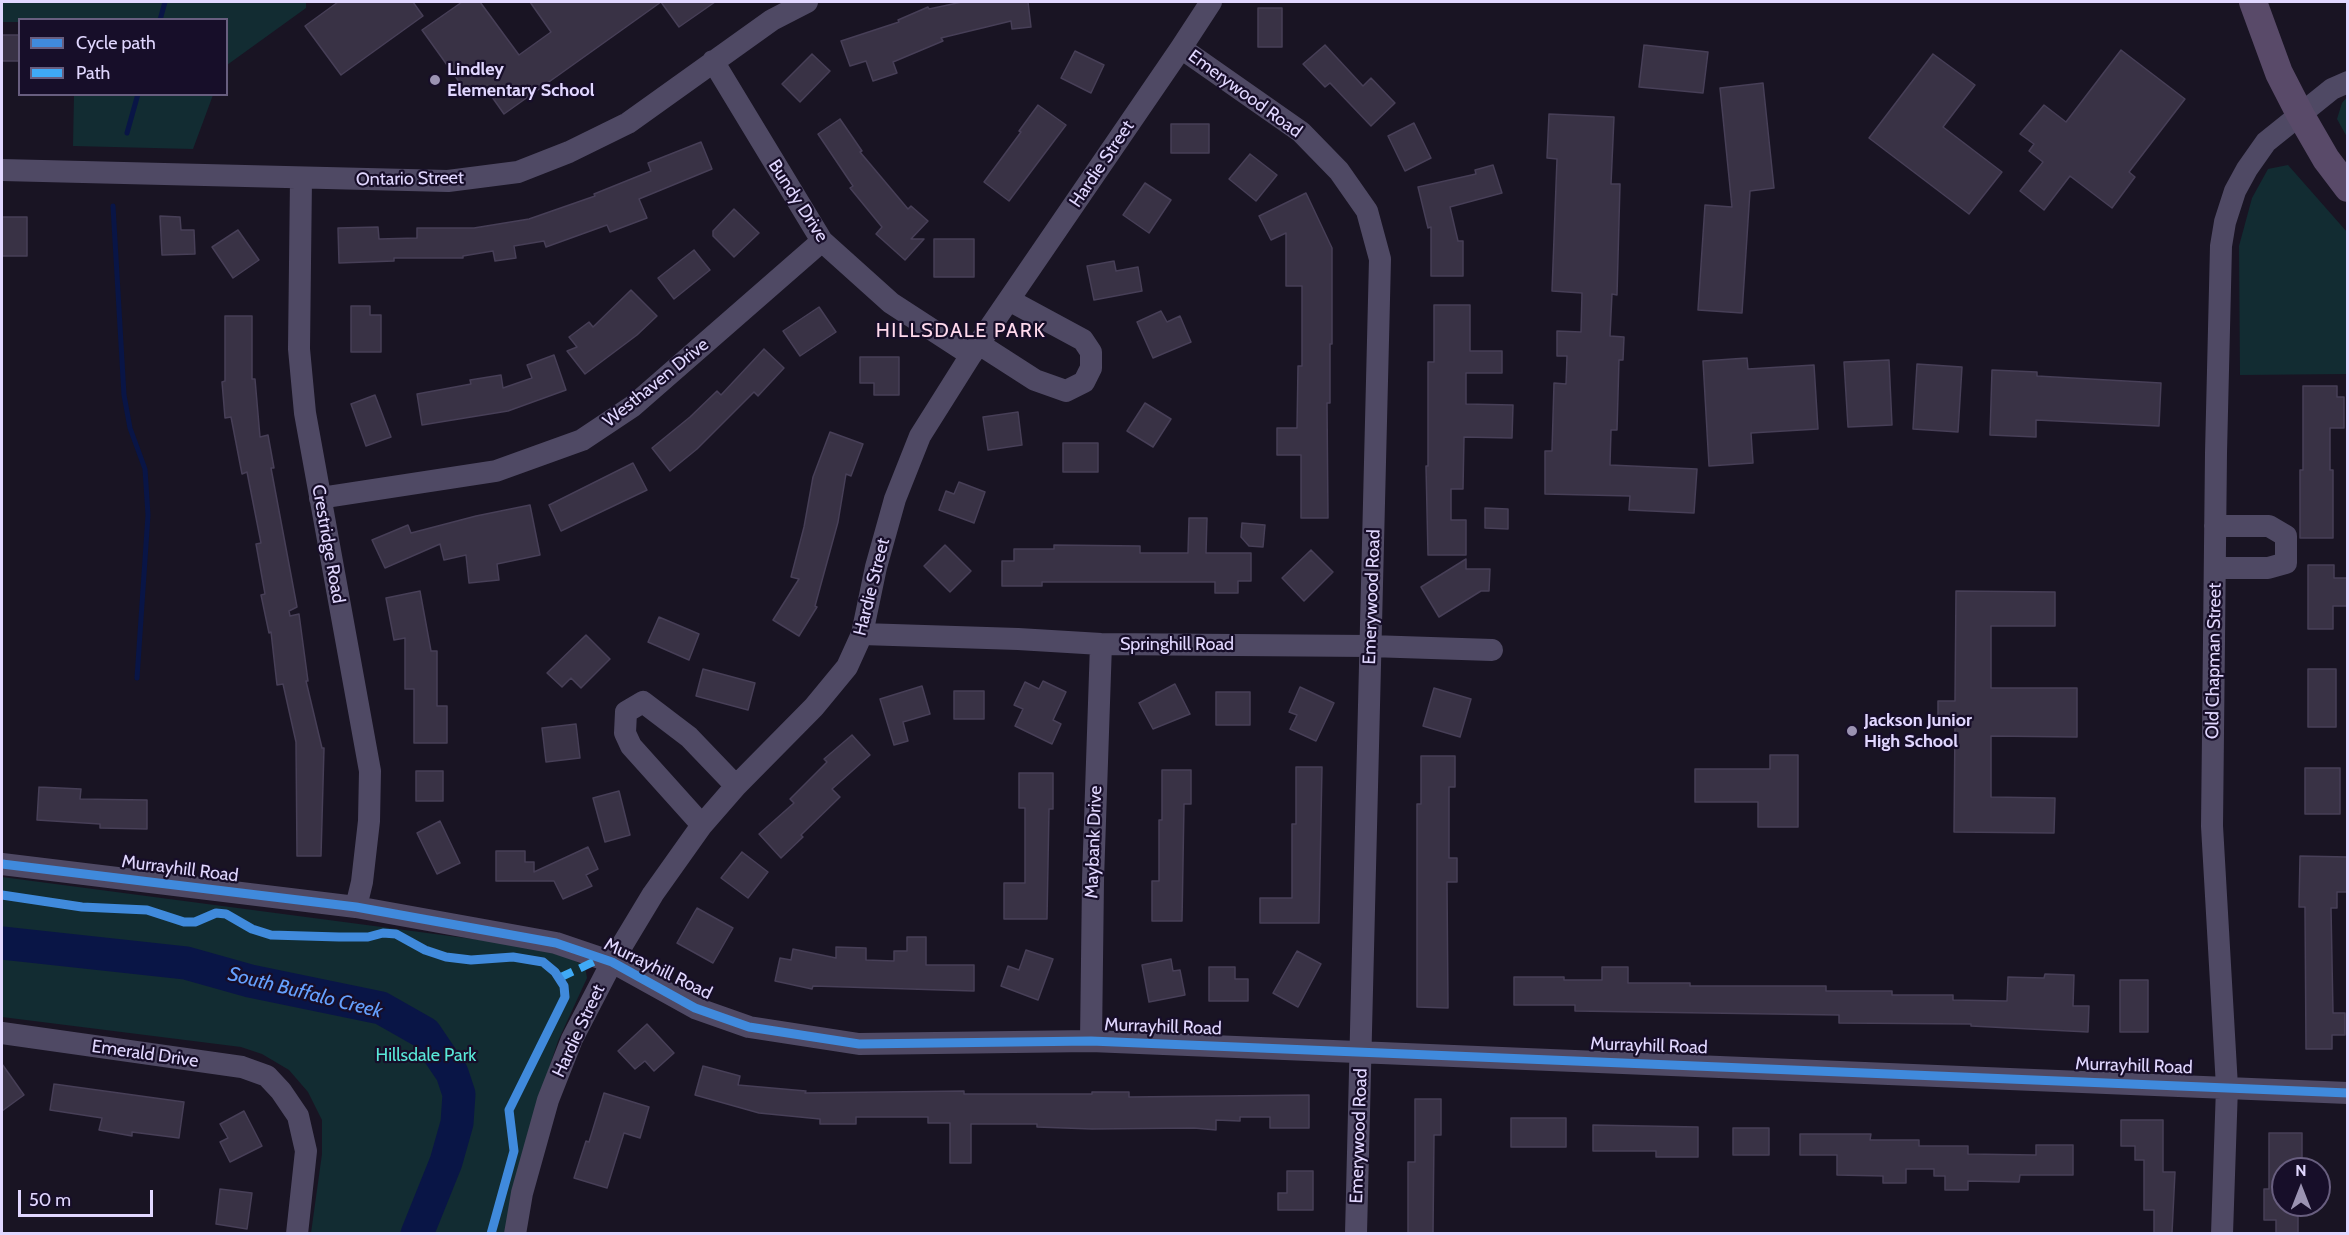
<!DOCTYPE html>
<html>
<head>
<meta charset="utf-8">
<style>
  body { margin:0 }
  #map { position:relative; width:2349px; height:1235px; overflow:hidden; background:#191423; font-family:Cabin,sans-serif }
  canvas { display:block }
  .frame { position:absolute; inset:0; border:3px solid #e1d7ff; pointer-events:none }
  .legend { position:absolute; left:18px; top:18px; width:210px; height:78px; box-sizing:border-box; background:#170e29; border:2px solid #685e7f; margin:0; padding:8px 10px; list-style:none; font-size:18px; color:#e1d7ff }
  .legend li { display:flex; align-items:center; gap:12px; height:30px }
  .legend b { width:30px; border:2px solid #685e7f }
  .north { position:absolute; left:2271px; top:1157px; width:60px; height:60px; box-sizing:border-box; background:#170e29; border:2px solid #685e7f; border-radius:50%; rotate:0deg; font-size:16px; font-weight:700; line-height:24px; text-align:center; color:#e1d7ff }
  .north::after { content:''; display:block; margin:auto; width:21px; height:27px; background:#9b93b2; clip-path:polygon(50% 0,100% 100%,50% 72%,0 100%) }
  .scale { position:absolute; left:18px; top:1190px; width:135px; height:27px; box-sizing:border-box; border:3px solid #e1d7ff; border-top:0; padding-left:8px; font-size:18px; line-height:21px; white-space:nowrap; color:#e1d7ff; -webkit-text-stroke:4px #170e29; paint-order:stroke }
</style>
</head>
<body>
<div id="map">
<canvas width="2349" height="1235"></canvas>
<div class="frame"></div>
<ul class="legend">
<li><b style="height:8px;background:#408adc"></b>Cycle path</li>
<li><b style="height:8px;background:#3fa9f5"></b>Path</li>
</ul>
<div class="north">N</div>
<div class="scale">50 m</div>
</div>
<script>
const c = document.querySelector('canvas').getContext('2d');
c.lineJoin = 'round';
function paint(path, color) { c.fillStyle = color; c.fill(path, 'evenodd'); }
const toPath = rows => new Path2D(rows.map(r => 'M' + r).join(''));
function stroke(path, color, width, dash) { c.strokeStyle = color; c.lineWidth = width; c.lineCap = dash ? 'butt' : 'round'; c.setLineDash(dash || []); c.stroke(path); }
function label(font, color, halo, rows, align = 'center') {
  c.font = font + ' Cabin,sans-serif'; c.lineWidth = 4.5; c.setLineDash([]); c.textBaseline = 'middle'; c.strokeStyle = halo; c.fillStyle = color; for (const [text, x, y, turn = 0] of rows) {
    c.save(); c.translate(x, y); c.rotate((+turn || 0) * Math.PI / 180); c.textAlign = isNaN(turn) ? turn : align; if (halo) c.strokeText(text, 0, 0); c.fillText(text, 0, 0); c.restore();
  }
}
paint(toPath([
  [2,2,306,2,306,8,227,65,226,20,20,20,19,22,2,22],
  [74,95,74,94,213,95,193,149,73,146],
  [2347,97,2347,137,2337,119,2342,103],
  [2288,165,2347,232,2347,374,2240,375,2239,246,2252,198,2268,169],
  [2,877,526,946,567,957,585,966,587,978,558,1041,528,1133,508,1233,311,1233,322,1154,322,1120,308,1092,289,1070,262,1054,241,1047,2,1017]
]), '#122c32');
stroke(toPath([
  [160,20,165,2],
  [127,133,138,94],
  [113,206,124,395,130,428,145,469,148,515,137,678]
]), '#091546', 5);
stroke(toPath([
  [2,943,186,963,250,981,381,1008,425,1033,452,1073,459,1094,457,1123,446,1162,417,1234]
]), '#091546', 33);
const building = toPath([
  [338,2,413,2,423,16,341,75,305,26,338,2],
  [462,2,480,2,519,55,551,32,530,2,715,2,679,27,661,2,504,114,485,87,470,97,422,30,462,2],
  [962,2,1028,2,1031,27,1012,29,1011,21,941,38,943,41,893,62,897,73,873,81,866,61,850,66,841,41,899,22,898,20,928,7,929,9,962,2],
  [1258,8,1282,8,1282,47,1258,47,1258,8],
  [2,35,20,35,20,61,2,61,2,35],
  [1325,45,1363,86,1371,78,1395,103,1371,126,1330,83,1325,87,1303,64,1325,45],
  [1644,45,1708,52,1703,93,1639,87,1644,45],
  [2121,50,2185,99,2129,172,2135,177,2112,208,2070,176,2044,210,2020,191,2043,162,2029,151,2034,144,2020,134,2044,105,2066,122,2121,50],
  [1075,51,1104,65,1091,93,1061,78,1075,51],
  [812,54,830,71,800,102,782,84,812,54],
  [1933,54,1975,85,1943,127,2002,172,1969,214,1869,138,1933,54],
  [1763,83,1774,188,1750,191,1742,313,1698,310,1705,205,1732,207,1720,88,1763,83],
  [1038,105,1066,125,1009,201,984,182,1021,132,1019,131,1038,105],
  [1549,114,1614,117,1611,184,1620,184,1617,295,1612,294,1610,336,1624,337,1623,360,1619,360,1617,430,1611,430,1610,465,1697,469,1694,513,1629,510,1630,496,1545,494,1545,451,1552,451,1554,383,1566,384,1567,356,1557,356,1557,331,1581,332,1582,293,1552,291,1557,159,1547,158,1549,114],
  [840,119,862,151,860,152,908,209,911,206,928,221,911,239,924,239,905,260,876,234,882,227,850,188,853,186,818,134,840,119],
  [1414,123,1431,158,1405,171,1388,136,1414,123],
  [1171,124,1209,124,1209,153,1171,153,1171,124],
  [701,142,712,169,639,199,647,218,610,232,607,225,546,247,544,241,514,246,516,258,495,261,493,251,463,256,463,258,394,258,394,261,339,263,338,228,378,227,379,239,417,238,417,228,474,228,529,219,595,196,594,194,651,171,648,163,701,142],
  [1250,154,1277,175,1256,201,1229,179,1250,154],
  [1493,165,1502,193,1450,207,1458,241,1463,241,1463,276,1431,276,1431,227,1428,228,1418,187,1476,174,1475,170,1493,165],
  [1145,183,1171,200,1149,233,1123,215,1145,183],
  [1306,193,1332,248,1332,344,1330,344,1330,403,1327,403,1328,518,1301,518,1301,455,1277,455,1277,428,1297,428,1298,366,1302,366,1302,286,1286,286,1286,233,1271,240,1259,216,1306,193],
  [734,209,759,233,734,257,713,236,713,231,734,209],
  [160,216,180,217,181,230,194,230,195,254,162,255,160,216],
  [2,217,27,217,27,256,2,256,2,217],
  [238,230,259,260,233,278,212,247,238,230],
  [934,239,974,239,974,277,934,277,934,239],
  [694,250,710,270,674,299,658,278,694,250],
  [1114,261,1116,271,1138,267,1142,291,1094,300,1087,266,1114,261],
  [631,290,657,316,637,335,585,374,567,351,577,347,569,337,589,322,593,327,631,290],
  [1434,305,1470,305,1470,351,1502,351,1502,373,1466,373,1466,404,1513,405,1512,438,1464,437,1463,489,1451,489,1451,520,1466,520,1466,555,1428,555,1426,466,1428,466,1428,362,1434,362,1434,305],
  [351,306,370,306,370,315,381,315,381,352,351,352,351,306],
  [819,307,836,332,800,356,783,331,819,307],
  [1161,311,1167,322,1180,316,1191,342,1153,358,1137,322,1161,311],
  [225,316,252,316,252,379,255,379,260,437,268,435,274,468,271,468,297,607,289,611,290,616,299,614,308,681,306,681,322,748,324,748,321,856,297,856,296,742,283,684,277,685,271,632,269,633,261,595,265,594,256,544,261,543,247,472,242,474,231,417,225,418,222,382,225,381,225,316],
  [764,349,784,368,758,396,754,392,697,449,670,471,652,448,690,417,717,391,721,395,764,349],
  [554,355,566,390,508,411,422,425,417,394,471,384,470,380,501,375,503,388,532,378,527,365,554,355],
  [860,357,899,357,899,395,874,395,874,383,860,383,860,357],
  [1747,358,1748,369,1814,365,1818,429,1751,433,1753,463,1709,466,1703,361,1747,358],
  [1889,360,1892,425,1848,427,1844,362,1889,360],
  [1917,364,1962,367,1958,432,1913,429,1917,364],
  [1992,370,2037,372,2037,376,2161,383,2159,426,2036,420,2036,437,1990,435,1992,370],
  [2303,386,2337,386,2337,397,2344,397,2344,428,2330,428,2330,470,2333,470,2333,538,2300,538,2300,470,2303,470,2303,386],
  [375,395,391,437,366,446,351,404,375,395],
  [1145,403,1171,419,1153,447,1127,431,1145,403],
  [1018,412,1022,445,988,450,983,417,1018,412],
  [830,432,863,444,851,476,846,474,838,522,815,606,817,607,799,636,773,620,799,579,791,577,804,527,813,477,830,432],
  [1063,443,1098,443,1098,472,1063,472,1063,443],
  [633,463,647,490,561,531,549,505,633,463],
  [959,482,985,492,974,523,939,510,946,491,954,494,959,482],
  [530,505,540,555,497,564,499,580,469,583,466,555,444,560,440,544,385,568,372,540,408,525,411,533,476,516,530,505],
  [1485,508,1508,509,1508,529,1485,528,1485,508],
  [1189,518,1207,518,1206,553,1251,553,1251,581,1238,581,1238,593,1215,593,1215,582,1042,582,1042,586,1002,586,1002,561,1014,561,1014,549,1054,549,1054,545,1140,546,1140,553,1188,553,1189,518],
  [1242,523,1265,525,1263,547,1249,546,1241,537,1242,523],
  [945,545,971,571,950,592,924,566,945,545],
  [1311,550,1333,572,1304,601,1282,578,1311,550],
  [1466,559,1466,569,1490,569,1489,591,1481,591,1439,617,1421,587,1466,559],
  [2308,565,2334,565,2334,578,2347,578,2347,606,2333,606,2333,629,2308,629,2308,565],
  [420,591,431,651,437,651,437,706,447,706,447,743,414,743,414,689,405,689,405,638,394,640,386,598,420,591],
  [1956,591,2055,592,2055,626,1991,626,1991,688,2077,688,2077,737,1991,736,1991,797,2055,798,2054,833,1954,832,1955,723,1938,723,1938,701,1955,701,1956,591],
  [659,617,699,634,689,660,648,642,659,617],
  [586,635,610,659,581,688,571,678,562,687,547,673,586,635],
  [703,669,755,683,748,710,696,696,703,669],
  [2308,669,2336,669,2336,727,2308,727,2308,669],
  [1043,681,1066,692,1053,720,1061,724,1052,744,1015,726,1023,709,1014,705,1025,682,1039,689,1043,681],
  [1175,684,1190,714,1153,729,1139,703,1175,684],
  [922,686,930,714,903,722,908,741,894,745,880,699,922,686],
  [1300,687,1334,703,1316,741,1290,729,1297,715,1289,712,1300,687],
  [1434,688,1471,699,1460,737,1423,726,1434,688],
  [954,691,984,691,984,719,954,719,954,691],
  [1216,692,1250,692,1250,725,1216,725,1216,692],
  [576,724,580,758,546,762,542,728,576,724],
  [852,735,870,755,832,789,840,797,801,835,803,837,781,858,759,834,794,803,790,799,827,762,824,759,852,735],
  [1770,755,1798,755,1798,827,1758,827,1758,802,1695,802,1695,769,1770,769,1770,755],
  [1421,756,1455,756,1455,787,1449,787,1449,858,1457,858,1457,882,1447,882,1448,1008,1417,1007,1417,804,1421,804,1421,756],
  [1296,767,1322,767,1319,923,1260,923,1260,898,1292,898,1292,824,1296,824,1296,767],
  [2305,768,2340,768,2340,814,2305,814,2305,768],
  [1162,770,1191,770,1191,804,1184,804,1182,921,1152,921,1152,881,1159,881,1159,820,1162,820,1162,770],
  [416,771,443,771,443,801,416,801,416,771],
  [1019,773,1053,773,1053,809,1049,809,1047,919,1004,919,1004,883,1025,883,1025,808,1019,808,1019,773],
  [39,787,81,789,80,799,147,800,147,829,100,828,100,824,37,820,39,787],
  [619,791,630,835,605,842,593,798,619,791],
  [440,821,460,863,437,874,417,833,440,821],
  [588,847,598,869,586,875,592,886,563,899,554,881,496,881,496,851,525,851,525,862,534,862,534,872,588,847],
  [742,852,768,872,748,898,721,878,742,852],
  [2300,856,2348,857,2348,892,2337,892,2337,908,2331,908,2333,1013,2345,1013,2345,1035,2332,1035,2332,1049,2306,1049,2305,907,2299,907,2300,856],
  [697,908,733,928,713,963,677,943,697,908],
  [907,937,926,937,926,965,974,965,974,991,813,986,812,989,775,981,780,958,791,960,793,949,836,958,836,947,866,948,866,960,894,961,894,951,907,951,907,937],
  [1026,950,1053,959,1038,1000,1001,986,1008,966,1019,970,1026,950],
  [1297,951,1321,964,1298,1007,1273,993,1297,951],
  [1171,959,1173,971,1180,970,1185,995,1149,1002,1142,965,1171,959],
  [1209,967,1235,967,1235,979,1248,979,1248,1001,1209,1001,1209,967],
  [1602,967,1628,967,1628,983,1690,983,1690,986,1826,986,1826,991,1892,991,1892,995,1953,995,1953,1000,2007,1001,2008,977,2044,978,2045,974,2074,975,2073,1006,2089,1006,2088,1032,1971,1026,1971,1024,1839,1023,1839,1015,1575,1011,1575,1005,1514,1005,1514,977,1564,977,1564,980,1602,980,1602,967],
  [2120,980,2148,980,2148,1032,2120,1032,2120,980],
  [647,1024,674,1053,654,1071,645,1061,635,1069,618,1051,647,1024],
  [2,1064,24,1095,2,1111,2,1064],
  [703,1066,740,1076,738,1085,806,1091,805,1093,964,1091,964,1094,1092,1094,1092,1092,1129,1092,1129,1097,1309,1095,1309,1128,1270,1128,1270,1117,1240,1117,1240,1121,1216,1120,1216,1130,1194,1128,1092,1129,1037,1127,1037,1124,971,1124,971,1163,950,1163,950,1123,928,1123,928,1117,856,1117,856,1124,820,1124,820,1119,759,1113,695,1095,703,1066],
  [54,1084,184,1102,179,1138,132,1132,132,1136,99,1130,102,1118,50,1110,54,1084],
  [604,1093,649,1107,640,1138,624,1133,607,1188,574,1178,586,1141,589,1142,604,1093],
  [1415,1099,1441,1099,1441,1135,1434,1135,1433,1233,1408,1233,1408,1162,1415,1162,1415,1099],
  [244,1111,262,1146,230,1162,220,1142,228,1138,220,1124,244,1111],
  [1511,1118,1566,1118,1566,1147,1511,1147,1511,1118],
  [2121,1120,2163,1120,2163,1172,2175,1172,2172,1233,2154,1233,2154,1210,2144,1210,2144,1160,2135,1160,2135,1146,2121,1146,2121,1120],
  [1593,1125,1698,1127,1698,1157,1656,1157,1656,1151,1593,1151,1593,1125],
  [1733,1128,1769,1128,1769,1155,1733,1155,1733,1128],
  [2269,1133,2302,1133,2302,1168,2283,1168,2283,1205,2298,1205,2298,1233,2276,1233,2276,1220,2264,1220,2264,1189,2269,1189,2269,1133],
  [1800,1134,1871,1134,1870,1140,1919,1140,1919,1146,1968,1146,1968,1154,2036,1155,2036,1145,2073,1145,2073,1175,2020,1175,2019,1182,1968,1181,1968,1190,1945,1190,1945,1176,1934,1176,1934,1169,1906,1169,1906,1183,1883,1183,1883,1176,1837,1175,1837,1155,1800,1155,1800,1134],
  [1287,1171,1313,1171,1313,1210,1278,1210,1278,1193,1287,1193,1287,1171],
  [220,1189,252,1193,247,1229,216,1224,220,1189]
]);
paint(building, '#393245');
stroke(building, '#473f57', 1.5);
stroke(toPath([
  [1181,48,1301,132,1339,171,1367,211,1380,259,1356,1234],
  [713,61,822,241,891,303,971,355],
  [2,170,448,181,518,172,569,152,628,123,772,20,807,2],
  [301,178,299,349,305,413,370,771,369,821,362,882,356,907],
  [979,344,1035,380,1066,391,1084,382,1091,368,1091,352,1083,340,1009,300],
  [320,498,496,471,582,440,633,406,822,241],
  [2215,568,2268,568,2286,563,2286,536,2269,526,2215,526],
  [862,634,1018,639,1101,644,1370,646,1492,650],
  [702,825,631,746,625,733,626,712,643,702,689,737,736,786],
  [2,864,356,907,556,943,612,962,695,1008,749,1027,859,1044,1091,1041,2348,1093],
  [2,1033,242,1067,267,1076,281,1091,298,1116,306,1151,297,1234],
  [1091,1041,1093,880,1101,644],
  [515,1234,522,1193,548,1100,572,1039,612,962,653,894,702,825,736,786,814,707,847,667,862,634,876,567,895,499,920,436,971,355,1181,48,1211,2],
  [2222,1234,2227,1087,2212,826,2216,453,2221,246,2225,222,2235,191,2247,169,2266,142,2332,89,2348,82]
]), '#4f4964', 22);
stroke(toPath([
  [2253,2,2279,73,2300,114,2326,159,2348,188]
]), '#594a69', 28);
stroke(toPath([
  [559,978,602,958]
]), '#3fa9f5', 8, [15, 8]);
stroke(toPath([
  [2,864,356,907,556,943,612,962,695,1008,749,1027,859,1044,1091,1041,2348,1093],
  [2,895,82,907,147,910,184,922,195,922,216,913,226,914,252,929,271,935,339,937,368,937,383,933,396,934,425,950,446,957,471,960,513,957,543,962,555,972,564,986,565,997,509,1110,514,1151,491,1234]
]), '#408adc', 9);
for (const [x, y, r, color] of [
  [435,80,6,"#9b93b2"],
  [1852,731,6,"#9b93b2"]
]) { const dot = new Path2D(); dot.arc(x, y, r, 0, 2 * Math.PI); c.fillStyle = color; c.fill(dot); stroke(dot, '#170e29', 2); }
label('bold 18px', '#e1d7ff', '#170e29', [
  ["Lindley",447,70],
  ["Elementary School",447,91],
  ["Jackson Junior",1864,721],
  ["High School",1864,742]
], 'left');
label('18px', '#e1d7ff', '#170e29', [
  ["Emerywood Road",1245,94,36],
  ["Hardie Street",1102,164,-56],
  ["Ontario Street",410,179,-1],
  ["Bundy Drive",798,201,57],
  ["Westhaven Drive",656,383,-39],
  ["Crestridge Road",328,544,80],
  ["Hardie Street",872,587,-76],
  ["Emerywood Road",1372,597,-88],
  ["Springhill Road",1177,645],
  ["Old Chapman Street",2214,661,-89],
  ["Maybank Drive",1094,842,-88],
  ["Murrayhill Road",180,869,7],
  ["Murrayhill Road",658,969,26],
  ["Murrayhill Road",1163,1027,2],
  ["Hardie Street",579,1031,-65],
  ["Murrayhill Road",1649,1046,2],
  ["Emerald Drive",145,1054,8],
  ["Murrayhill Road",2134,1066,2],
  ["Emerywood Road",1359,1136,-88]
]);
label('18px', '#59e8d9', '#170e29', [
  ["Hillsdale Park",426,1056]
]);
c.letterSpacing = '1.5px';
label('20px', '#ffd9ec', '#170e29', [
  ["HILLSDALE PARK",961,331]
]);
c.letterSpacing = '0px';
label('italic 20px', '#65a1ff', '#170e29', [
  ["South Buffalo Creek",305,993,14]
]);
</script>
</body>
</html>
